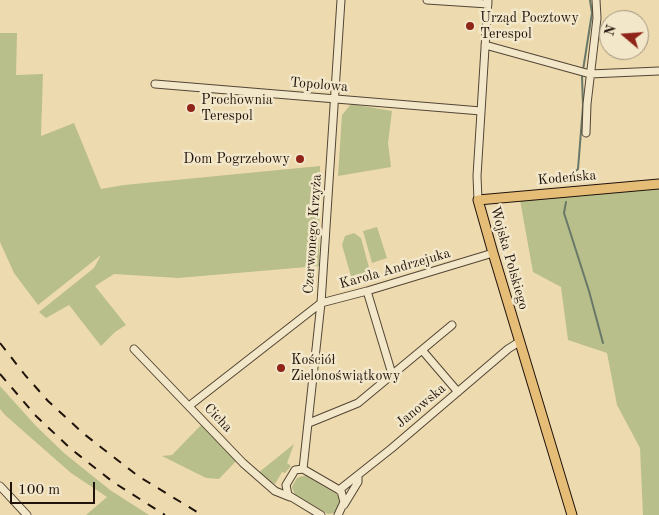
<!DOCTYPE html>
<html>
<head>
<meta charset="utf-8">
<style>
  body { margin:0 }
  #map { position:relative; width:659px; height:515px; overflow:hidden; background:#eddaae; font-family:"Old Standard TT",serif }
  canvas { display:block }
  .north { position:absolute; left:599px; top:10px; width:50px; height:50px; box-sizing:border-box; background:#f3e7ca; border:1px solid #9f927e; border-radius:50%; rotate:288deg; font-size:14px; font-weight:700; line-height:20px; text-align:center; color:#20130c }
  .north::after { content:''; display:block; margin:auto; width:18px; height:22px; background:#8f2418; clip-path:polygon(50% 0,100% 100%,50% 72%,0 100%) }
  .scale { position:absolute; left:10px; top:482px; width:85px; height:22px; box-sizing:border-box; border:2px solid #20130c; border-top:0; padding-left:6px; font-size:15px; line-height:18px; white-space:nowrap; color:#20130c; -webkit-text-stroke:4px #f3e7ca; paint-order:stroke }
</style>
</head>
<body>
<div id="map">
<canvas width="659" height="515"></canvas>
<div class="north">N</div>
<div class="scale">100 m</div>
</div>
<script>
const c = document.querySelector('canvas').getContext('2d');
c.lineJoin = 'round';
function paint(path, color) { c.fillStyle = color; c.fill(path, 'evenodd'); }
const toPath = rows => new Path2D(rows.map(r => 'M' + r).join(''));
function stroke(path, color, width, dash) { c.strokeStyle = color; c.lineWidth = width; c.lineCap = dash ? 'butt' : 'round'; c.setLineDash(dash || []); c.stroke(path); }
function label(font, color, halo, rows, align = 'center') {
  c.font = font + ' "Old Standard TT",serif'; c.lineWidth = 5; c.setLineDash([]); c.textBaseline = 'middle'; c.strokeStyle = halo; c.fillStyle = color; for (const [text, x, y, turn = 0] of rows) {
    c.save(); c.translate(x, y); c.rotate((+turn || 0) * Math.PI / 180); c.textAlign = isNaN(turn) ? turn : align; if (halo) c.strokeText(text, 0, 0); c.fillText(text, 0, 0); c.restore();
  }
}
paint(toPath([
  [0,33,17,33,16,75,43,74,41,136,74,123,101,189,124,185,320,166,319,266,178,278,114,274,95,286,126,325,115,332,101,346,69,305,46,318,39,312,94,268,101,255,38,305,14,273,0,242],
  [351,104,392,111,388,143,391,167,338,176,342,115],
  [659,188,659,515,643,515,640,448,617,405,607,353,568,340,561,287,533,272,520,200],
  [377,227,387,258,372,263,363,231],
  [354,233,361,238,370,271,369,278,363,282,356,281,351,276,342,245,345,236],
  [0,386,36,426,64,453,110,490,149,515,86,515,107,497,71,473,5,415,0,409],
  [204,422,239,458,219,479,206,478,162,456,172,455],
  [294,444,287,463,291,466,285,473,282,472,275,484,258,473],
  [302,476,306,476,338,495,342,500,335,513,328,514,295,495,292,487,297,478]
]), '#b9bf8a');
stroke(toPath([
  [583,70,592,13,590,0],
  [566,183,568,178,578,169,583,106,582,76],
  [566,202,564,213,589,291,603,343]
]), '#697869', 2);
const minor = toPath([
  [427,0,488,4],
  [485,45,590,74,659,71],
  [155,84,481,111],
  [586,133,587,104,597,18,596,0],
  [478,200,477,176,488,0],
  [367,291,392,374],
  [134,349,243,463,275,491,290,497],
  [422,350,458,392],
  [189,406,321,303,367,291,493,253],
  [309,423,358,403,452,325],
  [303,469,321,303,341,0],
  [0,486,27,515],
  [339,490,392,448,508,349,519,342],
  [344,505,358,482,358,475],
  [321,515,288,495,286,485,295,470,303,469,341,491,344,502,338,515]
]);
const major = toPath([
  [572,515,493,253,478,200,659,184]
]);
stroke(minor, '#534534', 9);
stroke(major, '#20130c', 11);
stroke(minor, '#f3e7ca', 7);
stroke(major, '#e6bd77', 9);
stroke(toPath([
  [0,343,25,375,48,401,84,434,138,476,202,515],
  [0,374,36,416,71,449,113,482,165,515]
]), '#20130c', 2, [9, 9]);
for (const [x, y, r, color] of [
  [470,26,5,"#8f2418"],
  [191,108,5,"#8f2418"],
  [300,159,5,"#8f2418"],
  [281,368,5,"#8f2418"]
]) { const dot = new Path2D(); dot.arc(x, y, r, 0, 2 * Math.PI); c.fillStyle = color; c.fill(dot); stroke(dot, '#f3e7ca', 2); }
label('14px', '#20130c', '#f3e7ca', [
  ["Urząd Pocztowy",480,18],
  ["Terespol",480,34],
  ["Prochownia",201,100],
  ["Terespol",201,116],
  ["Dom Pogrzebowy",290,159,"right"],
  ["Kościół",291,360],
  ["Zielonoświątkowy",291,376]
], 'left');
label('14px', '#20130c', '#f3e7ca', [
  ["Topolowa",319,85,5],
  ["Kodeńska",567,178,-5],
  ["Czerwonego Krzyża",313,234,-86],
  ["Wojska Polskiego",509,258,74],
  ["Karola Andrzejuka",395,269,-16],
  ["Janowska",421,406,-40],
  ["Cicha",218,418,46]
]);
</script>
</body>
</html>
